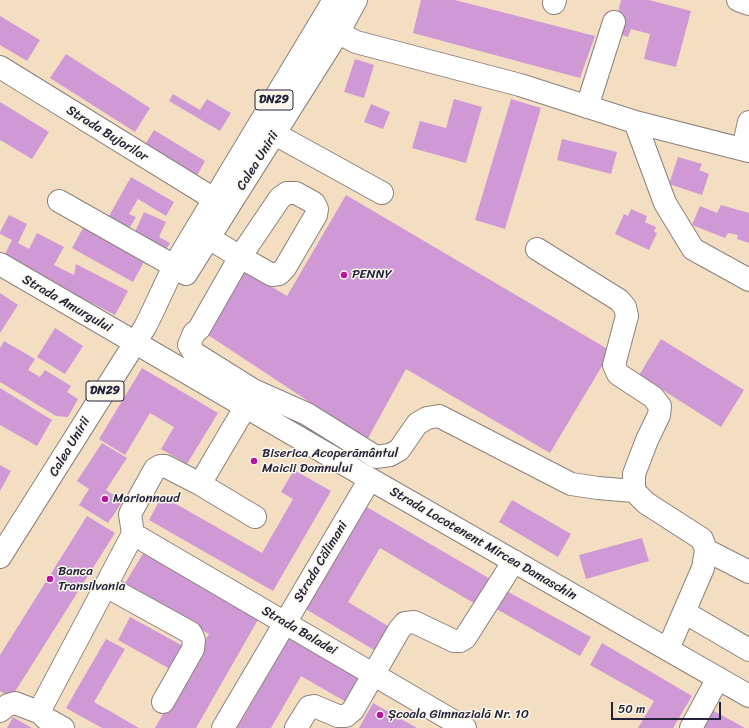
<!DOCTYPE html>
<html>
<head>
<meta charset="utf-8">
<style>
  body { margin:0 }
  #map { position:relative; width:749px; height:728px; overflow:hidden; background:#f4dec1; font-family:Sriracha,sans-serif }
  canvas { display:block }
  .scale { position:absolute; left:611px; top:702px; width:110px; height:18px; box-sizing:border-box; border:2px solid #22223b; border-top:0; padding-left:5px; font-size:12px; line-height:14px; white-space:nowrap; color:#22223b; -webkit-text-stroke:3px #fbf7ec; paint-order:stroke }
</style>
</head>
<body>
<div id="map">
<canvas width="749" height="728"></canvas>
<div class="scale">50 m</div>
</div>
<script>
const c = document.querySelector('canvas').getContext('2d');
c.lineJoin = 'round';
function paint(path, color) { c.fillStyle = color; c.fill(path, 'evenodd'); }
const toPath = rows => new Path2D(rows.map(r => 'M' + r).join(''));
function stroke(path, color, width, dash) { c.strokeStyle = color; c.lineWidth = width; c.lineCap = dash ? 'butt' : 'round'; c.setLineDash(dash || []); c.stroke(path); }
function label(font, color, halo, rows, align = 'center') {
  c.font = font + ' Sriracha,sans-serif'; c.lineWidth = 3; c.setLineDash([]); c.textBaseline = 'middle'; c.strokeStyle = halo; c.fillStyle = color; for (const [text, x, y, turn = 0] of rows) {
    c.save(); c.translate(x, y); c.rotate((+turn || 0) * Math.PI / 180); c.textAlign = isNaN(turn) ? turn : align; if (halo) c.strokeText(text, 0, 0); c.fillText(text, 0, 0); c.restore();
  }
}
paint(toPath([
  [421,0,455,0,595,36,580,78,413,33],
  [621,0,649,0,691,11,676,67,644,59,650,34,631,29,628,37,613,32],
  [0,16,40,40,27,61,0,45],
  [66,54,150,108,135,132,50,78],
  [355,59,374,65,364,98,344,92],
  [173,94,200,110,207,99,231,113,220,131,169,101],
  [454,99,482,107,466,163,412,148,420,121,446,128],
  [511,99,541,108,505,229,475,220],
  [0,102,49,132,32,159,0,140],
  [371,104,390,112,383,129,364,122],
  [154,130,205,161,195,179,143,148],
  [562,139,617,152,611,174,557,160],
  [678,157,702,164,699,170,709,174,702,195,669,184],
  [131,177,174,202,166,216,138,199,129,214,136,217,126,234,105,223],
  [346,195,611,351,550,453,406,369,367,440,199,329,239,267,287,296],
  [721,205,749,213,749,243,737,239,738,235,728,233,725,238,692,225,700,206,717,213],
  [631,209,647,216,645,222,656,227,654,232,657,233,649,250,615,234,624,214,628,216],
  [144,212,166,222,159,237,170,243,163,254,133,236],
  [9,215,27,224,18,243,29,249,37,233,64,247,54,265,74,275,76,264,128,291,115,315,3,258,12,240,0,234,0,232],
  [84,226,145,260,133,282,72,248],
  [0,293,18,305,0,333],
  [55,328,83,346,65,374,37,357],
  [661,339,744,390,721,427,639,375],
  [4,341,35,359,28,370,40,377,45,370,71,386,67,392,78,399,68,417,56,416,0,382,0,348],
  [142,368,218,413,187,464,161,449,174,427,150,413,125,455,99,439],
  [0,388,52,420,37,446,0,425],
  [102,443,127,458,106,490,123,501,108,523,79,505,89,489,77,481],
  [0,465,11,471,0,491],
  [294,470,331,491,273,591,149,520,162,496,262,553,293,499,281,492],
  [512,500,571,534,558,557,499,522],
  [365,506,492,580,477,605,380,548,348,602,388,626,374,650,304,608],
  [87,516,115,533,11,698,0,691,0,655],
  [642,538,649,561,586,579,579,555],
  [144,552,259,618,196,728,155,728,209,634,124,585],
  [501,588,591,637,580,656,491,606],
  [130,617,183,646,170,669,118,640],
  [290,637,360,678,346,702,301,676,271,728,237,728],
  [106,639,125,649,94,702,139,728,102,728,66,708],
  [602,643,692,696,673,728,638,728,654,701,590,665],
  [373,703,417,728,359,728],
  [712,710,745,728,701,728],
  [13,717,32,728,7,728]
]), '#cf99d6');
const minor = toPath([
  [738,0,749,4],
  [554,3,555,0],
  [322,24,356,42,520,85,635,122,665,203,693,249,749,280],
  [0,67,214,199],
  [587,107,614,22],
  [635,122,749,151],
  [275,134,382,193],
  [743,149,749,122],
  [287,193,296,193,314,203,317,209,316,215,285,268,279,274,272,275,240,257,280,198,287,193],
  [59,201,174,266],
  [537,249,619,300,625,307,627,316,614,365,618,374,653,397,660,406,659,415,647,440,634,474,634,491,646,503,702,539,706,550,703,568,668,649],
  [0,264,370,479,749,696],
  [253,390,307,414,376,457,390,455,399,450,417,424,427,418,439,416,571,484,598,488,634,491],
  [200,484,246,406,253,390,194,353,189,345,194,333,199,329,240,257,209,238],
  [133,534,465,728],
  [706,550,749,572],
  [106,586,191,633,194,640,193,649,163,702],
  [684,612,749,650],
  [0,711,8,705,15,703,41,713,45,718,63,728],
  [41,713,41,708,133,534,130,514,155,469,160,466,165,466,200,484,255,517],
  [223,728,370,479],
  [296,728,309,707,314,706,338,716,346,716,353,710,399,630,405,623,414,622,454,641,460,641,465,638,514,561],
  [691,728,718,678]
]);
const major = toPath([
  [186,274,338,33,356,0],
  [0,557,145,327,151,315,174,266,334,0]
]);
stroke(minor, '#8b807e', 24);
stroke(major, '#8b807e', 24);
stroke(minor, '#fff', 22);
stroke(major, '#fff', 22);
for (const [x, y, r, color] of [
  [344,275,4,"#b5179e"],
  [254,461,4,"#b5179e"],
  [105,499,4,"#b5179e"],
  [50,579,4,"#b5179e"],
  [380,715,4,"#b5179e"]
]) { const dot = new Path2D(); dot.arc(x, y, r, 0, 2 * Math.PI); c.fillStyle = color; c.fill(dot); stroke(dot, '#fbf7ec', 1.5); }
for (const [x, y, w] of [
  [274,100,38],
  [105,391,38]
]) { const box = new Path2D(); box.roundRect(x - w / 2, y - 10, w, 20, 3); c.fillStyle = '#fbf7ec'; c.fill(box); stroke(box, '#22223b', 1); }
label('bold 12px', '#22223b', null, [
  ["DN29",274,100],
  ["DN29",105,391]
]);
label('13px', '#22223b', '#fbf7ec', [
  ["Strada Bujorilor",107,134,32],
  ["Calea Unirii",258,161,-58],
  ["Strada Amurgului",67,304,30],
  ["Calea Unirii",70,447,-59],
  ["Strada Locotenent Mircea Damaschin",483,544,30],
  ["Strada Călimani",321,562,-59],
  ["Strada Baladei",299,631,30]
]);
label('13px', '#22223b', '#fbf7ec', [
  ["PENNY",352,275],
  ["Biserica Acoperământul",262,454],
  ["Maicii Domnului",262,469],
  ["Marionnaud",113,499],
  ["Banca",58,572],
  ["Transilvania",58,587],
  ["Școala Gimnazială Nr. 10",388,715]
], 'left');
</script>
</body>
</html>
